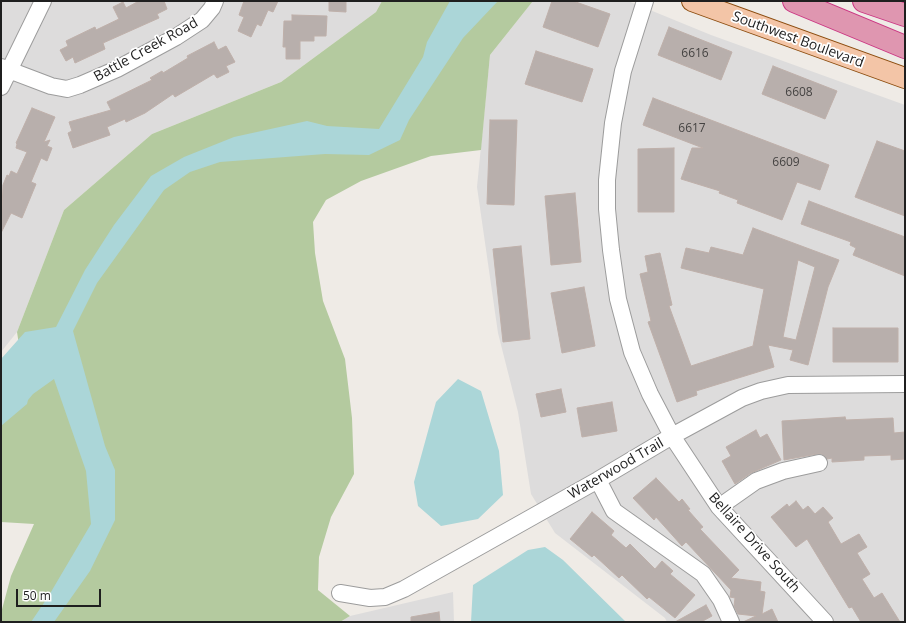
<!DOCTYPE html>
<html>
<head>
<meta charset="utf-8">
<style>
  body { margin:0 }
  #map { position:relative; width:906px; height:623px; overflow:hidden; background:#efebe6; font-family:"Open Sans",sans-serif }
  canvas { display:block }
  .frame { position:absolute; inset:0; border:2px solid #1f1f1f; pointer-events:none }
  .scale { position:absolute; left:16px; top:589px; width:85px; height:18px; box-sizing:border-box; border:2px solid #1f1f1f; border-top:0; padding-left:5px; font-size:12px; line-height:14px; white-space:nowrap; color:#1f1f1f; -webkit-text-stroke:3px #fff; paint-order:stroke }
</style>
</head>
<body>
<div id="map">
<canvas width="906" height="623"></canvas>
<div class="frame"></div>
<div class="scale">50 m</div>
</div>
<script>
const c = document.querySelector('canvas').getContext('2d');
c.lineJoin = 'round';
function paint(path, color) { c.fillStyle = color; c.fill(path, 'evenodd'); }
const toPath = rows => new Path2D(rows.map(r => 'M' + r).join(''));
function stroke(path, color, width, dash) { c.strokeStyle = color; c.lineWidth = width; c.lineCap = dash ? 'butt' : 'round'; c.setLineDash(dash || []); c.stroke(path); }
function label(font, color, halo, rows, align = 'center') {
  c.font = font + ' "Open Sans",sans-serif'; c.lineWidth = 3.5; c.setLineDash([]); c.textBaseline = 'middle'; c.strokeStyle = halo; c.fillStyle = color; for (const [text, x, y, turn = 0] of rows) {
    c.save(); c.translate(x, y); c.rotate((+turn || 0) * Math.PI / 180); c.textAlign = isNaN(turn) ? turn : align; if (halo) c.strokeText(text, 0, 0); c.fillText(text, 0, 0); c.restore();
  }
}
paint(toPath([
  [1,1,382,1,376,12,281,82,152,134,64,210,17,332,1,352],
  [533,1,628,1,711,35,905,105,905,622,667,622,665,618,555,533,531,494,518,412,498,333,477,187,490,55],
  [453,592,454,622,340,622,350,616]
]), '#dddcdc');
paint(toPath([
  [382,1,533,1,490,55,481,150,431,156,361,181,326,200,313,222,315,253,323,301,345,359,352,418,354,474,331,517,319,557,318,590,350,616,340,622,1,622,1,613,11,576,34,524,1,522,1,409,26,390,17,332,64,210,152,134,281,82,376,12]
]), '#b4ca9f');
paint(toPath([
  [450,1,498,1,463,38,409,120,400,140,369,155,325,154,220,162,190,172,164,190,97,283,73,331,105,446,115,470,115,520,90,571,54,622,31,622,48,597,91,524,86,471,54,379,33,394,28,400,27,404,1,426,1,359,25,332,56,327,85,270,114,225,151,176,184,157,234,137,307,121,327,126,379,129,423,57,427,42],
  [458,379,481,391,499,451,503,495,478,519,441,526,418,506,414,482,436,402],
  [545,547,563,560,626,622,471,622,473,585,528,550]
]), '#abd6d8');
const building = toPath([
  [139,1,164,1,167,9,157,14,159,18,103,43,105,49,75,63,73,57,66,61,60,50,68,46,66,41,95,27,96,30,119,19,113,7,123,2,126,8,139,1],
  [244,1,278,1,273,12,268,10,261,26,257,24,251,37,238,31,244,17,239,15,244,1],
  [329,1,346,1,346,12,329,11,329,1],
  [552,1,573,1,610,14,598,47,543,27,552,1],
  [292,15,327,16,326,36,314,36,314,41,300,41,300,59,286,59,286,47,283,47,284,21,292,21,292,15],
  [669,27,732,52,721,80,658,55,669,27],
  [214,42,218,50,226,46,235,62,226,66,229,72,217,78,214,74,175,97,173,94,145,113,126,122,125,119,107,127,110,135,73,148,68,133,72,131,69,122,111,110,107,102,152,80,150,78,162,71,163,73,188,58,187,56,214,42],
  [536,51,593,69,582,102,525,84,536,51],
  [773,66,837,91,825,119,762,94,773,66],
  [653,98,829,165,820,190,797,182,782,220,737,203,738,200,719,193,720,191,681,179,692,148,703,148,643,125,653,98],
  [32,108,55,117,44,142,50,140,47,146,52,148,47,161,41,158,31,182,36,184,22,218,11,213,1,233,3,185,7,175,9,176,11,171,17,174,27,152,16,148,17,144,16,143,32,108],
  [490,120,517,120,514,205,487,204,490,120],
  [877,141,905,151,905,216,855,197,877,141],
  [674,148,674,212,638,212,638,149,674,148],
  [575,193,581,262,551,265,545,196,575,193],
  [809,201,905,237,905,276,853,255,856,248,850,245,851,242,801,224,809,201],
  [753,228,839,260,828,287,808,365,790,360,793,350,768,345,774,367,696,391,697,395,677,402,648,322,651,321,640,274,648,272,645,256,660,253,672,305,669,306,691,366,753,346,764,289,681,268,686,248,709,253,711,247,743,255,753,228],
  [798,260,815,267,796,340,783,337,798,260],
  [521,246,530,339,503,342,493,249,521,246],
  [584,287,595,346,562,353,551,293,584,287],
  [833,328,898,328,898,362,833,362,833,328],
  [561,389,566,412,541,417,536,394,561,389],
  [612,402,617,431,582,437,577,408,612,402],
  [845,417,846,420,893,418,894,433,905,432,905,459,891,460,891,455,864,456,864,460,832,462,832,458,827,459,822,454,817,454,784,460,782,421,845,417],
  [756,430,760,438,767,434,781,460,751,473,735,484,722,461,731,456,726,447,756,430],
  [656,478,679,502,682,499,690,509,688,510,703,527,700,529,739,570,731,578,761,582,760,591,765,592,762,614,772,609,778,622,743,622,756,616,738,614,734,606,735,598,730,597,731,590,686,542,682,546,656,517,654,520,633,498,656,478],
  [796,501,803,510,808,506,815,514,823,507,833,518,828,522,841,544,859,534,867,547,857,553,870,574,862,579,874,598,882,593,900,622,861,622,852,607,849,608,807,539,796,547,771,517,787,504,789,507,796,501],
  [592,512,614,531,611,535,626,548,630,544,655,569,662,561,673,571,670,574,695,595,675,618,649,597,647,599,622,575,619,578,594,555,592,557,570,539,592,512],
  [706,605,712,616,701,622,675,622,706,605],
  [439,612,440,622,411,622,411,617,439,612]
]);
paint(building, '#b8afac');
stroke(building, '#bfb0aa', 1);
const minor = toPath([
  [645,1,623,71,613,123,607,180,607,209,611,250,618,299,632,352,650,394,672,436,719,507,825,622],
  [1,67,51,86,67,89,80,85,117,69,176,37,202,20,212,8,215,1],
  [1,87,43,1],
  [598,480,614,511,703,574,721,600,731,622],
  [719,507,756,481,783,471,819,463],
  [340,593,370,598,385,597,404,589,598,480,672,436,742,398,761,391,788,385,905,384]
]);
const major = toPath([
  [692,1,905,78]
]);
const highway = toPath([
  [794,1,905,47],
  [864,1,905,15]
]);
stroke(minor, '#9c9c9c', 18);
stroke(major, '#8c4c0e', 22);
stroke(highway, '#cb3683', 24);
stroke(minor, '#fff', 16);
stroke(major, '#f3c5a7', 20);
stroke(highway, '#df96b0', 22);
label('12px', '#454342', null, [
  ["6616",695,54],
  ["6608",799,93],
  ["6617",692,129],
  ["6609",786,163]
]);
label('14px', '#1f1f1f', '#fff', [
  ["Southwest Boulevard",798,40,20],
  ["Battle Creek Road",146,50,-29],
  ["Waterwood Trail",616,469,-30],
  ["Bellaire Drive South",754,543,48]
]);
</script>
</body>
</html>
